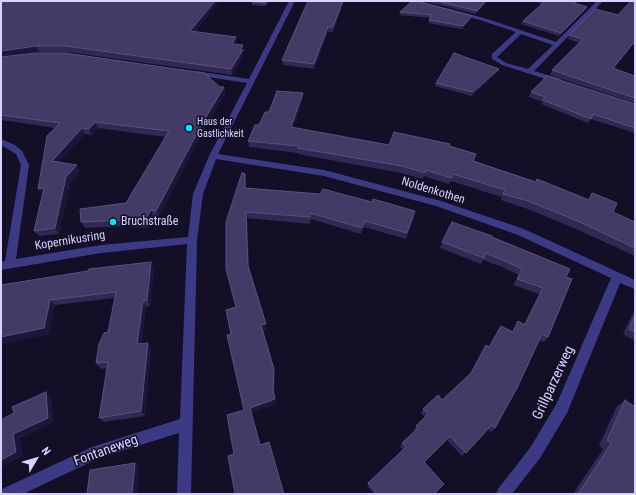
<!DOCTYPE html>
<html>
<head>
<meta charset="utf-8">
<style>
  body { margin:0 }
  #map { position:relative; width:636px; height:495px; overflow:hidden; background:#130f26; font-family:"Roboto Condensed",sans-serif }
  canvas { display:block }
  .frame { position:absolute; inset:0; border:2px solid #d9d4ff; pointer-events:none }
  .north { position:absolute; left:16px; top:439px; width:40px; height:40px; -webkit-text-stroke:3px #130f26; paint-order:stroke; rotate:52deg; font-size:11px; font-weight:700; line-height:16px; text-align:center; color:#d9d4ff }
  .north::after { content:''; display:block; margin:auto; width:14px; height:18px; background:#d9d4ff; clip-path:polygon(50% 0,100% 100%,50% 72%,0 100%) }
</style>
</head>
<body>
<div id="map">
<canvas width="636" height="495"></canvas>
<div class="frame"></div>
<div class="north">N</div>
</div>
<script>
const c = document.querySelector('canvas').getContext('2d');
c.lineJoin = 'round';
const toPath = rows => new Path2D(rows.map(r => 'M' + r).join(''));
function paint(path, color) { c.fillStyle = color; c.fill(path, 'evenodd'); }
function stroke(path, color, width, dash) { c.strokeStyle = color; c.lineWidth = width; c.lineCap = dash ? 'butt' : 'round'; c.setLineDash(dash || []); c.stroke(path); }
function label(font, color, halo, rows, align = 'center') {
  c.font = font + ' "Roboto Condensed",sans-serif'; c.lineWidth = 3; c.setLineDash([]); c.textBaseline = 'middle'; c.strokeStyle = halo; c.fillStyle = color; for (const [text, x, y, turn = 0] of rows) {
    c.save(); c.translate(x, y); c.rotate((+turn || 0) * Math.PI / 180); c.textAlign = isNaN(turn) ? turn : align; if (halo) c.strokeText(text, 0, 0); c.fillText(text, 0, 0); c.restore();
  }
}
paint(toPath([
  [289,1,295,1,218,154,324,170,441,201,524,229,635,280,635,289,620,283,567,413,540,458,512,494,496,494,498,489,530,448,557,403,611,278,518,235,436,206,324,176,216,159,203,194,197,240,191,494,177,494,179,433,99,458,23,494,1,494,2,489,92,447,180,419,187,244,101,253,1,270,1,262,5,261,21,165,16,154,1,145,1,139,15,145,22,151,29,165,16,259,101,245,188,237,193,194,209,156,247,83,195,75,192,73,195,71,249,79,289,1],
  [409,1,419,1,484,18,556,42,597,1,603,1,534,71,561,79,561,83,558,83,502,65,492,59,492,54,516,32,480,20,409,1],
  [521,34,553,45,528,69,506,63,497,57,521,34]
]), '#3d3a85');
paint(toPath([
  [1,1,195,32,237,43,236,44,243,45,244,51,243,52,243,56,232,75,68,52,39,52],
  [252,1,269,1,266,6,252,5],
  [344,1,333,32,328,32,314,69,283,65,282,60],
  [412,1,471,19,462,29,428,23,430,18,399,15,400,12],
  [423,1,487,1,476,14],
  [532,1,578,1,575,4,585,10,559,36,521,24,523,21,542,4],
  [635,1,635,43,614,69,635,76,635,103,550,75,552,70,579,43,568,39,569,35,618,15],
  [1,57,224,87,225,93,205,128,159,216,153,216,147,228,129,226,85,228,81,222,126,203,166,137,98,128,92,135,85,134,59,162,80,171,70,183,59,234,39,236,34,231,43,195,42,195,55,128,1,120],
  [499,69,498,72,472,96,435,86,436,83],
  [531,92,635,104,635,133,591,119,588,123,541,104,543,102,529,97],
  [303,99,293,128,389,145,449,146,474,161,588,200,592,193,613,212,635,222,635,256,576,229,525,208,501,200,502,197,451,181,449,184,424,176,423,179,401,173,298,154,298,153,249,147,248,141,269,112],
  [245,174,246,188,414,217,406,239,364,227,361,234,311,219,310,224,247,218,249,269,267,330,263,331,274,369,275,374,274,394,276,404,252,412,234,454,244,410,231,334,236,307],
  [492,237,566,277,548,337,544,342,539,340,495,428,491,432,488,429,462,456,447,440,424,463,435,494,374,494,367,486,368,483,403,450,400,447,402,443,415,431,414,430,416,426,425,417,421,413,423,409,442,400,470,374,486,345,489,347,512,332,518,321,524,324,539,294,513,285,519,275,502,267,483,260,481,264,440,248,442,242],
  [154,268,150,306,146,307,141,344,151,348,145,416,104,422,99,418,107,368,101,369,96,363,108,332,115,298,55,305,49,334,1,344,1,287],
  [635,311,635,341,623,334,633,313],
  [625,400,635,494,573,494,603,449,599,445,617,406]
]), '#312854');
paint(toPath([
  [215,1,220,1,191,37,190,31],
  [267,1,269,1,266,6,266,3],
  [343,1,344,1,333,32,333,27],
  [486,1,487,1,487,2,476,14,477,11],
  [587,7,585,10,559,36,561,33],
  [472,16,471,19,462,29,463,26],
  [328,27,328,32,314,69,314,64],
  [236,37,237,43,233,49,232,44],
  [635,41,635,43,611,73,613,68],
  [243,45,244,51,243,52,243,56,232,75,231,69,240,50],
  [36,46,39,52,1,57,1,51],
  [499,69,498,72,472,96,473,92],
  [224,87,225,93,205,128,159,216,156,211,203,122],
  [303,93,303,99,291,133,291,127],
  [95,122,98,128,92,135,89,129],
  [82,128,85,134,55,167,52,161],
  [77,165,80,171,70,183,59,234,55,228,66,177],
  [245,174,246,180,246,194,245,188],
  [44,188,48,194,42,195,38,189],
  [151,210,153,216,147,228,144,222],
  [415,211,414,217,406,239,407,233],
  [246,212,247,218,250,272,248,266],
  [365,221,364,227,361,234,362,228],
  [151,262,154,268,150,306,147,300],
  [50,300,55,305,49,334,1,344,1,337],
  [143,301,146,307,140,350,137,344],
  [266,324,267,330,262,331,261,325],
  [148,343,151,348,145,416,141,411],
  [274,369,275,374,274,395,273,390],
  [46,392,51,397,54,422,20,439,23,456,1,467,1,460,13,434],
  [275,399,276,404,252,412,250,408],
  [450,436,447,440,422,466,424,462],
  [135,463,140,467,137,494,132,494]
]), '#1d163a');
const building = toPath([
  [1,1,215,1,190,31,236,37,232,44,243,45,240,50,243,50,231,69,66,46,36,46,1,51,1,1],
  [252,1,267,1,266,3,252,2,252,1],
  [308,1,343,1,333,27,328,27,314,64,282,60,308,1],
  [412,1,416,1,472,16,463,26,429,20,432,15,400,12,412,1],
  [437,1,486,1,477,11,437,1],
  [544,1,576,1,574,3,587,7,561,33,523,21,545,1,544,1],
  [631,1,635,1,635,41,613,68,635,76,635,98,552,70,583,39,569,35,595,9,618,15,631,1],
  [36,53,65,53,204,73,220,87,224,87,203,122,156,211,151,210,144,222,126,220,81,222,80,209,126,203,169,131,95,122,89,129,82,128,52,161,77,165,66,177,55,228,34,231,44,188,38,189,47,136,60,123,1,115,1,57,36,53],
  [454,53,499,69,473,92,436,83,454,53],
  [547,76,635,104,635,128,593,114,591,119,543,100,545,97,531,92,547,76],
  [277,91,303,93,291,127,389,145,394,132,450,144,449,146,476,154,473,161,536,182,537,179,589,200,592,193,617,203,613,212,635,222,635,248,580,222,528,201,503,194,505,190,453,174,451,178,426,170,425,173,402,166,298,148,298,146,248,141,255,125,259,125,265,112,269,112,277,91],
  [242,173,245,174,245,188,320,194,323,189,372,202,373,199,415,211,407,233,365,221,362,228,310,213,310,217,246,212,248,266,266,324,261,325,274,369,273,390,275,399,250,408,260,445,269,442,284,494,235,494,228,456,234,454,227,415,244,410,227,335,231,334,226,310,236,307,226,269,226,222,242,173],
  [452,222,492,236,492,237,570,269,566,277,572,279,548,337,542,334,517,388,495,428,492,425,466,453,450,436,424,462,444,484,434,494,377,494,368,483,406,447,402,443,418,428,416,426,428,414,423,409,438,395,442,400,471,373,486,345,489,347,501,326,513,332,518,321,525,325,543,288,517,279,522,269,505,261,485,253,484,258,442,242,452,222],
  [151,262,147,300,143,301,137,344,148,343,141,411,99,418,108,362,96,363,99,344,104,333,108,332,116,292,50,300,44,328,1,337,1,285,88,271,89,269,151,262],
  [635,315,635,332,629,329,635,315],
  [46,392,48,418,13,434,16,452,1,460,1,420,14,413,12,407,46,392],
  [625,400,635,407,635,494,578,494,611,444,607,440,625,400],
  [135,463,132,494,87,494,90,470,135,463]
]);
paint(building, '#433a66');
stroke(building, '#5a527e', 1);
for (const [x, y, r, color] of [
  [189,128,4,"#00e5ff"],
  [113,222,4,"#00e5ff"]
]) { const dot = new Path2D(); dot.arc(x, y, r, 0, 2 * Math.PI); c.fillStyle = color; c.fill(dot); stroke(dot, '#130f26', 1.5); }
label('10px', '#d9d4ff', '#130f26', [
  ["Haus der",197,122],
  ["Gastlichkeit",197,134]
], 'left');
label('12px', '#d9d4ff', '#130f26', [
  ["Noldenkothen",433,191,17],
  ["Kopernikusring",70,241,-9]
]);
label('12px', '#d9d4ff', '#130f26', [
  ["Bruchstraße",121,222]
], 'left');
label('14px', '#d9d4ff', '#130f26', [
  ["Grillparzerweg",554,383,-65],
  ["Fontaneweg",106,451,-20]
]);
</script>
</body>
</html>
